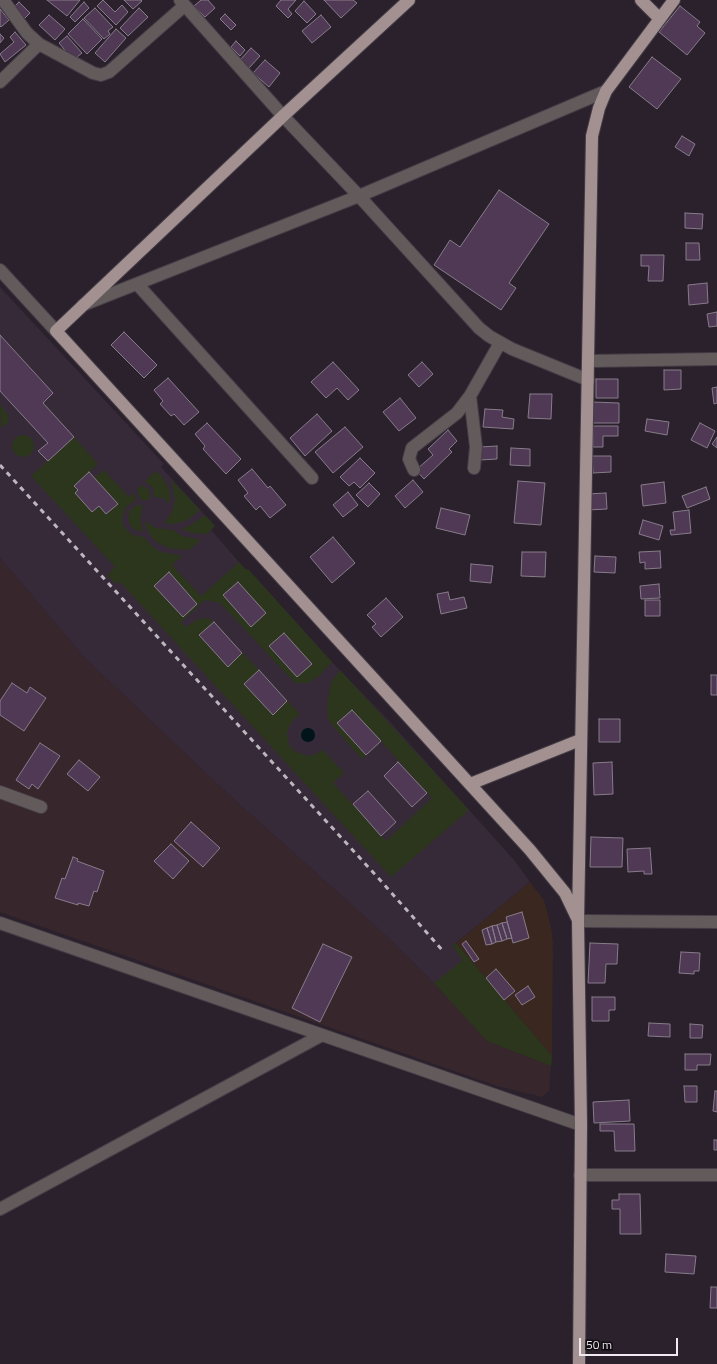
<!DOCTYPE html>
<html>
<head>
<meta charset="utf-8">
<style>
  body { margin:0 }
  #map { position:relative; width:717px; height:1364px; overflow:hidden; background:#2a212c; font-family:"Titillium Web",sans-serif }
  canvas { display:block }
  .scale { position:absolute; left:579px; top:1338px; width:99px; height:18px; box-sizing:border-box; border:2px solid #efe9f0; border-top:0; padding-left:5px; font-size:12px; line-height:14px; white-space:nowrap; color:#efe9f0; -webkit-text-stroke:3px #100c11; paint-order:stroke }
</style>
</head>
<body>
<div id="map">
<canvas width="717" height="1364"></canvas>
<div class="scale">50 m</div>
</div>
<script>
const c = document.querySelector('canvas').getContext('2d');
c.lineJoin = 'round';
function paint(path, color) { c.fillStyle = color; c.fill(path, 'evenodd'); }
const toPath = rows => new Path2D(rows.map(r => 'M' + r).join(''));
function stroke(path, color, width, dash) { c.strokeStyle = color; c.lineWidth = width; c.lineCap = dash ? 'butt' : 'round'; c.setLineDash(dash || []); c.stroke(path); }
paint(toPath([
  [0,558,86,659,228,794,381,931,434,983,487,1041,551,1066,549,1091,542,1097,497,1086,0,912]
]), '#38262d');
paint(toPath([
  [530,882,544,900,551,927,553,942,552,1056,456,943]
]), '#392720');
paint(toPath([
  [0,287,164,464,161,467,215,526,211,530,246,570,248,569,332,662,391,723,514,860,530,882,456,943,552,1056,551,1066,487,1041,434,983,381,931,228,794,86,659,0,558]
]), '#362938');
paint(toPath([
  [0,404,9,416,8,423,1,428],
  '12 446a11 11 0 1 1 22 0a11 11 0 1 1-22 0Z',
  [74,437,98,464,74,486,78,490,75,493,92,512,99,506,107,514,118,504,94,478,104,470,129,497,133,493,136,500,126,507,122,520,124,527,133,535,144,537,154,548,161,552,182,556,172,565,201,596,239,562,246,570,248,569,332,662,319,676,308,683,295,683,220,603,205,600,181,622,186,627,198,619,209,618,259,670,300,714,293,720,289,727,287,735,289,745,294,751,308,756,316,754,323,750,344,773,333,783,386,841,432,798,381,741,362,759,334,727,328,719,327,707,331,682,340,670,469,810,391,877,120,582,116,584,107,575,115,567,31,476],
  [156,471,162,477,168,487,170,494,169,505,164,498,154,497,153,488,145,481],
  [171,479,200,510,188,520,174,524,164,523,172,512,175,500],
  [142,485,148,489,150,493,150,498,145,501,139,498,137,489],
  [137,505,143,505,140,519,143,532,133,529,128,520,130,510],
  [205,515,215,526,207,534,192,533,181,529,191,525],
  [145,521,156,528,173,530,182,536,201,540,189,550,168,548,155,541,147,530],
  [456,943,552,1056,551,1066,487,1041,434,983,463,960,452,946]
]), '#2c361c');
paint(toPath([
  '301 735a7 7 0 1 1 14 0a7 7 0 1 1-14 0Z'
]), '#00141a');
const building = toPath([
  [47,0,80,0,67,16,47,0],
  [103,0,115,12,122,5,128,12,116,25,97,6,103,0],
  [124,0,141,0,142,1,133,9,124,0],
  [201,0,208,0,215,8,205,17,194,6,201,0],
  [281,0,296,0,288,9,292,14,288,18,276,6,281,0],
  [324,0,353,0,357,3,341,18,324,0],
  [304,1,316,14,307,23,295,11,304,1],
  [19,2,30,13,23,20,13,8,19,2],
  [84,2,89,8,75,22,70,17,84,2],
  [680,6,700,22,697,26,705,33,687,55,659,32,680,6],
  [95,8,113,27,108,31,110,34,104,39,84,18,95,8],
  [139,8,148,17,128,36,120,28,139,8],
  [0,9,9,20,1,27,0,26,0,9],
  [225,14,236,25,231,30,220,19,225,14],
  [49,15,65,29,55,40,39,25,49,15],
  [321,15,331,27,312,43,302,31,321,15],
  [83,19,102,39,87,54,68,34,83,19],
  [116,29,126,38,105,62,95,53,116,29],
  [15,32,26,45,5,62,0,54,14,42,10,37,15,32],
  [0,34,4,38,0,43,0,34],
  [67,36,82,53,73,60,59,43,67,36],
  [236,41,245,50,240,56,231,47,236,41],
  [251,48,260,56,249,68,240,60,251,48],
  [652,57,681,79,657,109,629,87,652,57],
  [265,60,280,73,269,87,253,73,265,60],
  [682,136,695,144,689,156,675,147,682,136],
  [499,190,549,224,509,283,516,288,501,310,434,265,450,240,460,247,499,190],
  [685,213,703,214,702,229,685,228,685,213],
  [686,243,699,243,700,260,686,260,686,243],
  [641,255,664,255,663,281,648,281,649,266,641,266,641,255],
  [707,283,708,303,689,305,688,285,707,283],
  [717,312,717,326,709,327,707,314,717,312],
  [124,332,157,365,144,378,111,345,124,332],
  [0,335,53,393,43,403,74,437,48,461,38,451,48,443,0,391,0,335],
  [333,362,359,390,348,400,337,388,326,398,311,382,333,362],
  [422,362,433,374,419,387,408,375,422,362],
  [664,370,681,370,681,389,664,390,664,370],
  [168,378,199,412,184,425,174,414,171,416,160,404,163,401,154,390,168,378],
  [596,379,618,379,618,398,596,398,596,379],
  [717,387,717,403,714,404,712,388,717,387],
  [530,394,552,394,551,419,528,418,530,394],
  [400,398,416,418,399,431,383,412,400,398],
  [592,402,619,403,619,423,592,423,592,402],
  [485,409,503,410,502,417,514,419,513,429,483,427,485,409],
  [317,414,332,431,305,456,290,438,317,414],
  [647,419,669,422,667,435,645,431,647,419],
  [207,423,241,459,226,474,203,449,205,446,195,434,207,423],
  [700,423,715,431,707,448,691,440,700,423],
  [593,426,618,426,618,436,603,436,603,447,593,447,593,426],
  [345,427,363,447,333,473,315,452,345,427],
  [448,430,457,441,449,449,452,452,424,479,416,470,433,455,428,449,448,430],
  [717,437,717,448,712,444,717,437],
  [497,446,497,459,480,460,480,447,497,446],
  [511,448,530,449,530,466,510,465,511,448],
  [592,456,611,456,611,472,593,473,592,456],
  [360,458,375,473,360,488,354,482,349,486,340,477,360,458],
  [252,469,268,488,270,486,286,505,270,518,260,506,256,510,244,496,248,493,238,480,252,469],
  [89,472,118,504,106,514,99,506,92,512,75,493,78,490,74,486,89,472],
  [413,480,423,492,405,508,395,496,413,480],
  [518,481,545,483,541,525,514,523,518,481],
  [664,482,666,503,643,506,641,485,664,482],
  [369,483,380,494,368,507,356,495,369,483],
  [706,487,710,499,687,508,682,496,706,487],
  [348,492,358,505,343,517,333,505,348,492],
  [606,493,607,509,588,510,587,494,606,493],
  [441,508,470,515,465,535,436,528,441,508],
  [689,510,691,533,671,535,670,530,675,530,673,512,689,510],
  [643,520,663,526,659,540,639,534,643,520],
  [333,537,355,563,332,583,310,557,333,537],
  [660,551,661,568,645,569,645,562,640,563,639,552,660,551],
  [522,552,546,552,545,577,521,576,522,552],
  [595,556,616,557,615,573,594,572,595,556],
  [471,564,493,566,491,583,470,581,471,564],
  [169,572,197,604,183,617,154,586,169,572],
  [238,582,266,613,251,627,223,595,238,582],
  [659,584,660,598,641,599,640,586,659,584],
  [448,592,450,600,464,597,467,608,441,614,437,594,448,592],
  [386,598,403,617,381,637,372,627,376,624,367,615,386,598],
  [645,600,660,600,660,616,645,616,645,600],
  [214,622,242,653,228,667,199,635,214,622],
  [284,633,312,664,297,677,269,646,284,633],
  [259,670,287,701,273,715,244,684,259,670],
  [711,675,717,675,717,695,711,695,711,675],
  [12,683,27,693,30,687,46,698,24,731,0,715,0,701,12,683],
  [352,710,381,741,366,755,337,723,352,710],
  [599,719,620,719,620,742,599,742,599,719],
  [40,743,60,756,38,789,32,784,29,789,16,780,40,743],
  [79,760,100,777,88,791,67,774,79,760],
  [398,762,427,793,412,807,384,776,398,762],
  [612,762,613,794,594,795,593,763,612,762],
  [368,791,396,822,381,836,353,804,368,791],
  [191,822,220,848,203,867,174,841,191,822],
  [591,837,623,838,622,867,590,867,591,837],
  [171,844,189,861,173,879,154,861,171,844],
  [650,848,652,874,644,874,644,871,628,872,627,849,650,848],
  [73,857,78,859,77,861,104,871,97,892,94,891,89,906,78,903,78,905,55,898,62,878,65,879,73,857],
  [522,912,529,938,513,943,506,917,522,912],
  [507,922,512,938,507,939,502,923,507,922],
  [502,923,507,939,502,941,497,925,502,923],
  [497,925,502,941,496,942,492,926,497,925],
  [492,926,496,942,492,944,487,928,492,926],
  [487,928,492,944,486,945,482,930,487,928],
  [466,941,479,959,474,962,462,944,466,941],
  [590,943,618,944,617,964,606,964,605,983,588,983,590,943],
  [323,944,352,957,320,1022,292,1008,323,944],
  [681,952,700,953,699,971,694,971,694,974,679,973,681,952],
  [496,969,515,991,504,1000,486,978,496,969],
  [528,986,535,997,522,1005,515,995,528,986],
  [592,997,615,997,615,1010,609,1010,609,1021,592,1021,592,997],
  [649,1023,670,1024,670,1037,648,1036,649,1023],
  [690,1024,703,1025,702,1038,690,1038,690,1024],
  [685,1054,711,1054,710,1065,697,1065,697,1070,685,1070,685,1054],
  [684,1086,697,1086,697,1102,685,1102,684,1086],
  [715,1091,717,1091,717,1112,713,1111,715,1091],
  [629,1100,630,1121,594,1123,593,1102,629,1100],
  [600,1124,634,1124,635,1151,615,1151,614,1131,600,1131,600,1124],
  [714,1140,717,1140,717,1150,714,1150,714,1140],
  [619,1194,640,1194,641,1234,620,1234,620,1209,612,1209,612,1200,619,1200,619,1194],
  [666,1254,696,1256,694,1274,665,1272,666,1254],
  [711,1287,717,1287,717,1308,710,1308,711,1287]
]);
paint(building, '#503955');
stroke(building, '#877c8a', 1);
const minor = toPath([
  [3,0,27,33,39,44,93,73,101,75,109,72,184,6],
  [180,0,283,116,359,196,479,328,489,336,512,349,588,380],
  [0,82,39,44],
  [0,270,56,331],
  [138,285,312,478],
  [83,305,359,196,606,91],
  [589,361,717,359],
  [470,396,476,447,474,468],
  [414,470,409,459,412,448,457,413,470,396,500,343],
  [0,792,41,807],
  [578,921,717,922],
  [0,923,581,1125],
  [580,1175,717,1175],
  [0,1209,322,1035]
]);
const major = toPath([
  [409,0,283,116,56,331,530,850,565,893,577,918],
  [641,0,659,18],
  [470,784,580,740],
  [579,1364,581,1125,578,921,592,136,599,108,606,91,674,0]
]);
stroke(minor, '#463d47', 14);
stroke(major, '#463d47', 14);
stroke(minor, '#635b5b', 12);
stroke(major, '#a29190', 12);
stroke(toPath([
  [0,465,381,881,443,951]
]), '#bcb6be', 3, [5, 5]);
</script>
</body>
</html>
